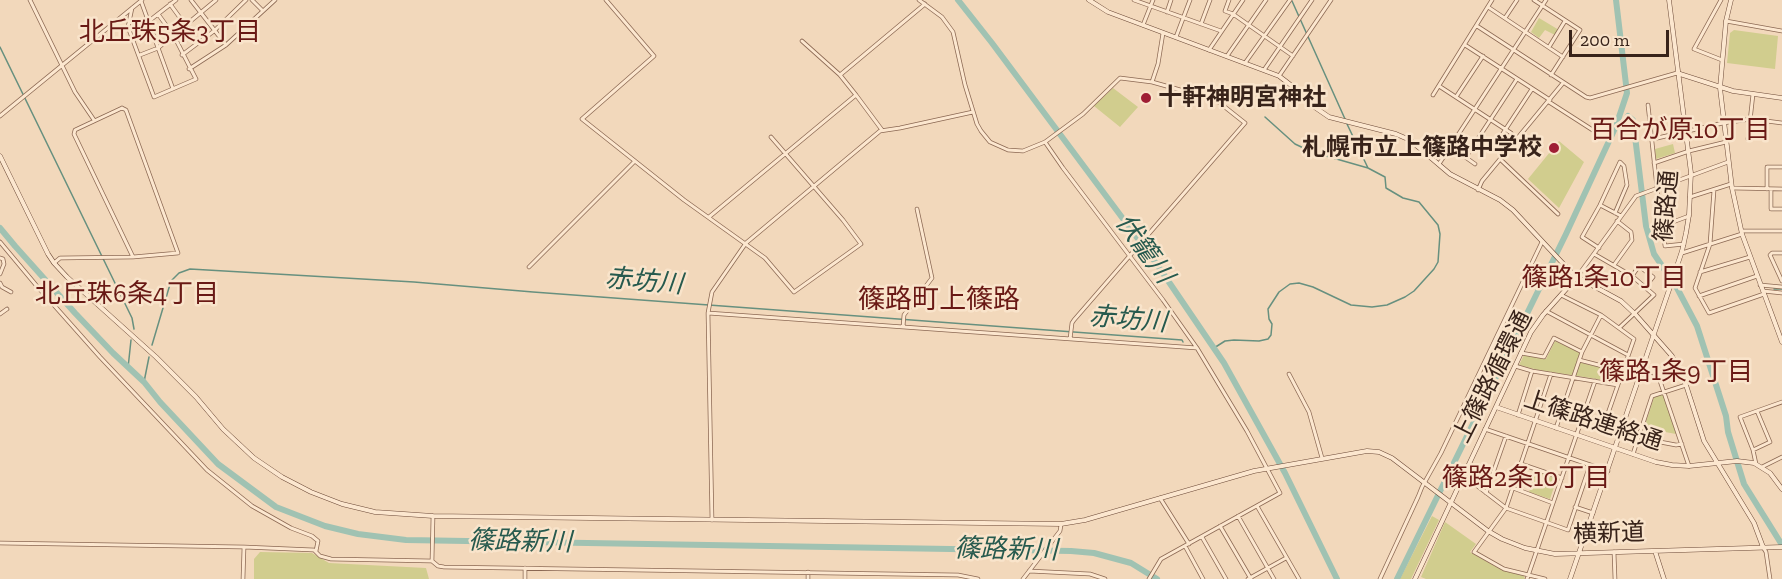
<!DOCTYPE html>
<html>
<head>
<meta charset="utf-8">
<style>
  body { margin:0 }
  #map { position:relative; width:1782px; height:579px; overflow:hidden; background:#f2d8bb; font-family:"Zilla Slab",serif }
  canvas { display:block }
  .scale { position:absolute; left:1569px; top:30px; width:100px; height:27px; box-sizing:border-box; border:3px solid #38231a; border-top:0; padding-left:8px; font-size:18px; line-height:21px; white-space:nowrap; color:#38231a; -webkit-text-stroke:4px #f9e4cb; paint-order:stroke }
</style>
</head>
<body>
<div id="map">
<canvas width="1782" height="579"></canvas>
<div class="scale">200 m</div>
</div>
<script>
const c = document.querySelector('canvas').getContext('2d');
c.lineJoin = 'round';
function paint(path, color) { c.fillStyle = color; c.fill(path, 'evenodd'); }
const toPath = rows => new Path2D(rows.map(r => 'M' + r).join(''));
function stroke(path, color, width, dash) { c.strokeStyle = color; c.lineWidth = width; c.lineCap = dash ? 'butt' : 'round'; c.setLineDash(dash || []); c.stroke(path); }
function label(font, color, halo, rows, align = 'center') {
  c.font = font + ' "Zilla Slab","Noto Sans JP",serif'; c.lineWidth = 5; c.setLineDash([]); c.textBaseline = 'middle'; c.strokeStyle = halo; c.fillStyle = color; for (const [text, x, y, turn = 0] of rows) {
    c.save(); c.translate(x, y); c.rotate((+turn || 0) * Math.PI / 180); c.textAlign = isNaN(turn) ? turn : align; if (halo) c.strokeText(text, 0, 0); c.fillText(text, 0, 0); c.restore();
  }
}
paint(toPath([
  [1539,18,1559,30,1555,35,1545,30,1539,38,1531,32],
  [1734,30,1778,36,1775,69,1727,63,1730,33],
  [1113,88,1138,107,1120,127,1094,106],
  [1559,141,1584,162,1559,208,1528,179],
  [1673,144,1675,153,1656,159,1655,149],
  [1555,341,1580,353,1578,362,1620,372,1617,382,1538,370,1519,365,1524,355,1546,359],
  [1662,394,1664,395,1676,434,1660,431,1645,425,1654,397],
  [1536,471,1557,478,1550,499,1529,492],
  [1432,516,1439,520,1411,579,1400,579],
  [1445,522,1476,544,1470,552,1498,568,1524,576,1525,579,1426,579,1421,577],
  [260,552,312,553,329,563,426,568,429,579,254,579,254,559]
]), '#d1cd8e');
stroke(toPath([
  [1292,1,1345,119],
  [0,47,132,318,134,329],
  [1347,124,1368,168],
  [1774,289,1782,289],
  [152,345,171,281,179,273,190,269,414,282,533,292,1182,340,1183,342],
  [1214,348,1225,341,1234,340,1259,341,1268,339,1271,335,1272,324,1269,319,1268,309,1279,292,1290,284,1299,283,1313,287,1351,305,1372,307,1387,305,1405,297,1414,291,1434,269,1438,262,1440,234,1438,225,1419,202,1403,198,1386,188,1385,177,1368,168,1312,152,1295,144,1265,117],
  [128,368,131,340],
  [144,382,149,357]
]), '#67907f', 1.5);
stroke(toPath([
  [958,0,992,43,1156,263,1224,363,1285,473,1337,579],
  [1628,116,1633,120,1646,226,1654,254,1677,288,1697,326,1726,416,1728,432,1744,484,1782,545],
  [0,228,15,246,75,313,113,353,144,382,160,402,218,464,276,507,325,526,358,534,406,540,1071,551,1094,553,1131,563,1157,579],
  [1397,579,1566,234,1616,126,1627,93,1616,0]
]), '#a0c2b2', 6);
const street = toPath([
  [30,0,75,92,94,120],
  [191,0,226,45],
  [252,0,263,11],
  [606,0,654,56,582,119,684,200,765,258,794,292,861,244,843,220,771,137],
  [919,0,942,17,953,32,965,85,977,124,981,131,990,142,1008,150,1023,151,1045,142,1083,114,1120,78,1152,82,1158,64,1163,33],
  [1134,0,1221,31],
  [1229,0,1225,11,1233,14,1293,56],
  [1534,0,1580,30,1551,75],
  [1721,0,1694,49,1722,60],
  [141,1,173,89],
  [170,4,186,26],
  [1488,7,1563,57],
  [132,8,128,27,154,97,196,79,174,36,158,14],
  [1167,12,1171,0],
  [1505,18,1517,0],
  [149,21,176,0],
  [1726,21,1782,31],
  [1201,24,1210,0],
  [1143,25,1153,0],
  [1477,26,1586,97,1590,98,1677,73],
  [1176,37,1190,0],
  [802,41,840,75,925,4],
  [1465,45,1550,100],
  [1549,47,1565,21],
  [1209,50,1243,0],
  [140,55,158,48,216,0],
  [182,55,214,31,246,0],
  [1227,56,1266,0],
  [1245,63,1290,0],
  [189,69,226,45,275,0],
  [1264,70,1312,0],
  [840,75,856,95,882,130],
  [1279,76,1331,0],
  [1439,86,1511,133],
  [1433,95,1492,0],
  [1456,97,1483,56],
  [1549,102,1602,136],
  [1648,105,1657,188,1665,246,1684,244],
  [122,108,126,110,178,253,133,257,74,134,75,130,122,108],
  [0,116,142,0],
  [1653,139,1723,123,1751,119,1782,123],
  [1748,139,1753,94],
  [1045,142,1063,168,1163,300,1197,348,1247,431,1280,493,1161,559,1149,579],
  [1451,147,1475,164],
  [1492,150,1532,89],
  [1466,157,1517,79],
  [1501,160,1558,214],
  [1654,163,1689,151,1726,142],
  [1439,164,1546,0],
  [1732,188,1782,189],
  [1767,189,1767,167,1782,167],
  [1771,189,1771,209,1782,209],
  [1478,190,1482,181,1563,83],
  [1714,190,1710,244,1695,288,1709,313,1764,294],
  [1690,197,1731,184],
  [1600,205,1621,216],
  [709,217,856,95],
  [1662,226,1689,216],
  [1742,231,1782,231],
  [0,242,36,285,100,357,207,470,252,506,291,528,312,536,318,541,316,551],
  [1599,248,1582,237,1600,205,1620,162,1624,166,1627,185,1615,213],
  [1682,253,1742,234],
  [1782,253,1772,253,1770,255,1782,281],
  [1594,254,1632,276,1654,295,1619,328],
  [0,258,3,259,4,264,0,274],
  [54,263,60,258,133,257],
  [1614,265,1632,240,1631,232,1617,221],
  [529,267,635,161],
  [1700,272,1750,257],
  [1632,276,1639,266,1653,277,1645,287],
  [1577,277,1636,196,1728,162],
  [0,283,2,287,11,292],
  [1760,285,1782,287],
  [1763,291,1782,293],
  [1561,295,1601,315,1634,339,1606,419,1623,425],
  [1699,296,1757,276],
  [1546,311,1628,355],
  [708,313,1197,348],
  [0,314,7,309],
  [903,327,904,315,932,278,917,209],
  [1070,339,1072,323,1074,320,1245,123,1216,100,1152,82],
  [1521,353,1544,357,1554,338,1582,352],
  [1579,360,1622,371,1659,378,1689,466],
  [1515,366,1532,371,1618,385],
  [1289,374,1309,412,1322,458],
  [1518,415,1532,371],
  [1556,428,1582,352,1601,315],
  [1485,429,1608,471],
  [1639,435,1660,442,1676,445,1682,444],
  [1753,450,1770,442,1757,411],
  [1633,454,1652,396,1686,385],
  [1521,464,1562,478],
  [1756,464,1753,450,1740,417,1782,402],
  [1762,467,1782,457],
  [1463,475,1506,508,1568,530,1590,465],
  [1513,488,1553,503],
  [1486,493,1506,436],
  [1160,498,1189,544],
  [1257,506,1299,579],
  [1575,507,1593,513],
  [433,516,432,561,438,566,444,567,958,575,978,579],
  [1238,516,1274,579],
  [712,520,708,313,712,292,746,243,880,131,900,128,973,112],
  [1220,526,1251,579],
  [1202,537,1226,579],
  [0,543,244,547,314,550,320,556,331,559,432,561],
  [1185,546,1203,579],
  [1763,547,1766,552,1770,579],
  [1614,552,1615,579],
  [1029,571,1090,574,1105,579],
  [243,579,244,547],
  [525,579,525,568],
  [808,579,808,572],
  [1023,579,1060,531,1061,525],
  [1248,579,1286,558],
  [1380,579,1418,497,1422,487,1441,453,1542,242],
  [1527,579,1595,381],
  [1545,579,1504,569,1474,552,1506,508,1551,374]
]);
const secondary = toPath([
  [1089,0,1108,12,1279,76,1292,86,1313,106,1329,117,1396,134,1410,140,1450,174,1500,200,1513,210,1570,271,1577,277,1621,301,1635,314,1672,356,1686,385,1704,441,1754,523,1763,547],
  [1731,0,1726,21,1720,88,1732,188,1742,234,1782,342],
  [1677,73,1733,91,1782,98],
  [0,156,48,254,54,263,67,277,156,357,196,397,223,429,254,458,282,477,311,492,342,504,375,512,433,516,1061,524,1085,520,1254,471,1367,451,1379,452,1392,458,1488,531,1502,539,1525,548,1555,554,1782,547],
  [1496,407,1656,462,1672,465,1689,466,1737,461,1754,463,1770,473,1782,489],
  [1655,551,1664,579],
  [1415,579,1531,332,1543,315,1577,277],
  [1570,579,1670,287,1682,251,1686,233,1689,215,1691,173,1669,0]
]);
stroke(street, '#8b6853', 4.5);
stroke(secondary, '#6c4937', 5);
stroke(street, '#fce7cf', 3);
stroke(secondary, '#fce7cf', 4);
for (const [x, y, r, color] of [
  [1146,98,6,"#9f1e34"],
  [1554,148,6,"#9f1e34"]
]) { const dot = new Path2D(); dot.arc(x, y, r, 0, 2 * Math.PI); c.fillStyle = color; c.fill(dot); stroke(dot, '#f9e4cb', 2); }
label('bold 24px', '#38231a', '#f9e4cb', [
  ["十軒神明宮神社",1158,98],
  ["札幌市立上篠路中学校",1542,148,"right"]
], 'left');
label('24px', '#38231a', '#f9e4cb', [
  ["篠路通",1667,206,-85],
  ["上篠路循環通",1493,377,-63],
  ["上篠路連絡通",1593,421,18],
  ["横新道",1609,534,-2]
]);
label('26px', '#691915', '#f9e4cb', [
  ["北丘珠5条3丁目",170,33],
  ["百合が原10丁目",1680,131],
  ["篠路1条10丁目",1604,279],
  ["北丘珠6条4丁目",127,295],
  ["篠路1条9丁目",1676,373],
  ["篠路2条10丁目",1526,479]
]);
label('italic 26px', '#275a4e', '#f9e4cb', [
  ["伏籠川",1144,249,54],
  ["赤坊川",644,282,5],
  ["赤坊川",1128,320,5],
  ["篠路新川",520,542,1],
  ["篠路新川",1006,550,1]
]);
label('27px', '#691915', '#f9e4cb', [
  ["篠路町上篠路",939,300]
]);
</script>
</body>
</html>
